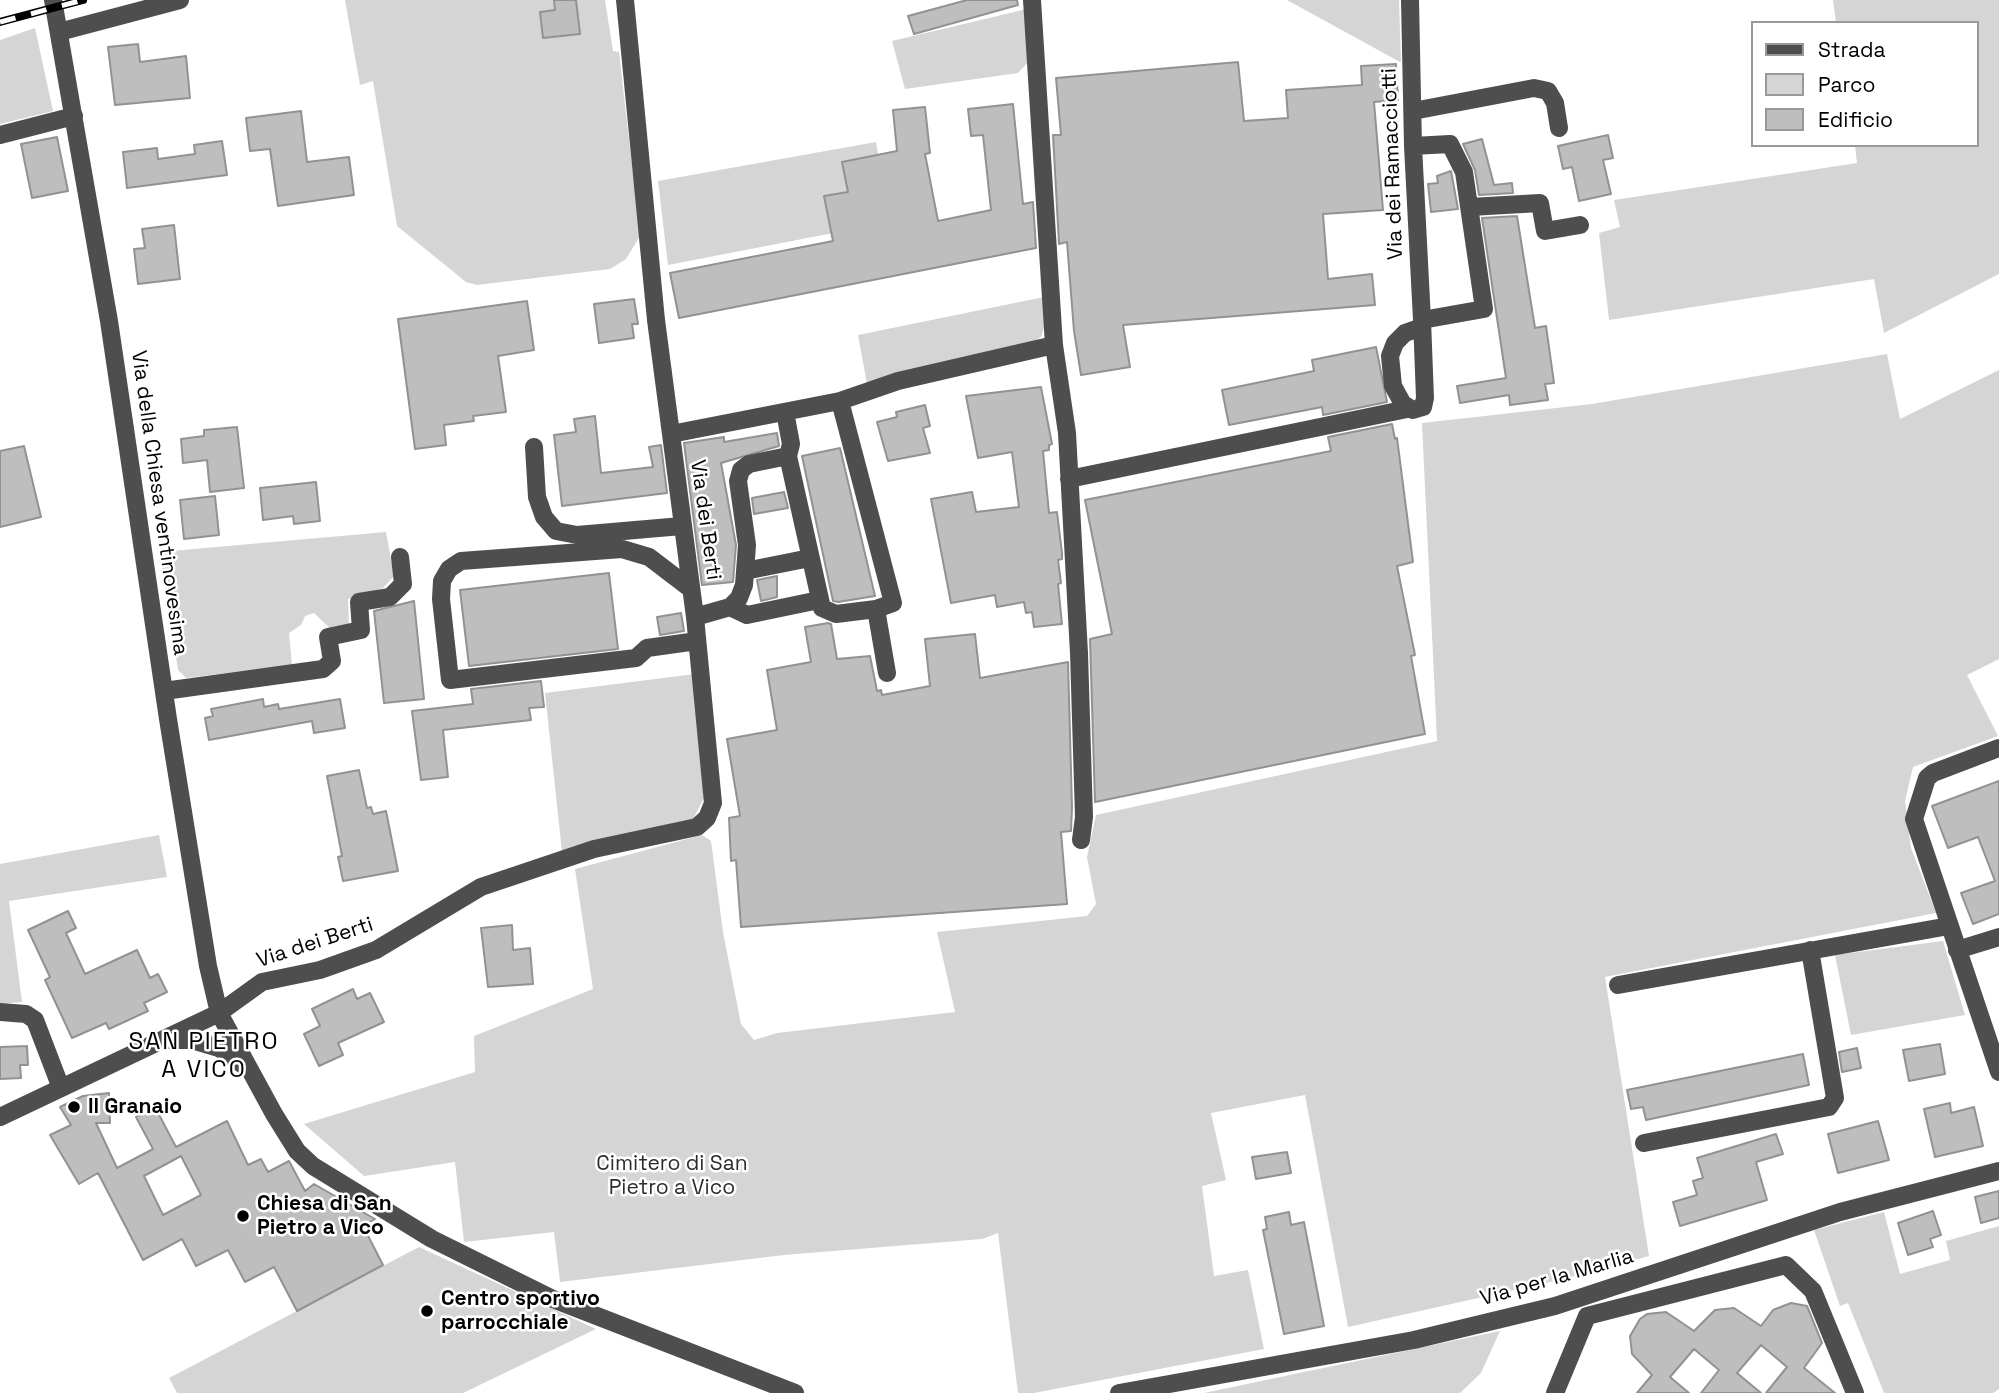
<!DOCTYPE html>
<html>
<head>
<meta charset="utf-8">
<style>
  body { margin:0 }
  #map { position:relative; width:1999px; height:1393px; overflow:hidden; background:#fff; font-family:"Space Grotesk",sans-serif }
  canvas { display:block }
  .legend { position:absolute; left:1751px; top:21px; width:228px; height:126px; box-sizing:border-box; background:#fff; border:2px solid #999; margin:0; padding:9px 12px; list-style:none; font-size:21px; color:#000 }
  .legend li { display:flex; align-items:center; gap:14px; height:35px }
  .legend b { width:35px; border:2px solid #999 }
</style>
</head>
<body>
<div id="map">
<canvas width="1999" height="1393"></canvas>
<ul class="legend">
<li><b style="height:9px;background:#4e4e4e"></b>Strada</li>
<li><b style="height:19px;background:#d5d5d5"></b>Parco</li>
<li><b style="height:19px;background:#bebebe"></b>Edificio</li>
</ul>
</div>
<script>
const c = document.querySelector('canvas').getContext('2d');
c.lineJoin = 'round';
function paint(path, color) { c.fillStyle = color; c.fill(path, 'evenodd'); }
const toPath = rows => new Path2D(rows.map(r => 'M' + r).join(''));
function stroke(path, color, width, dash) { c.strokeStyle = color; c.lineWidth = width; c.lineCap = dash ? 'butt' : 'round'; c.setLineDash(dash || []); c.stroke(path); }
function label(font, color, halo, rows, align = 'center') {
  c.font = font + ' "Space Grotesk",sans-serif'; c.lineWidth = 5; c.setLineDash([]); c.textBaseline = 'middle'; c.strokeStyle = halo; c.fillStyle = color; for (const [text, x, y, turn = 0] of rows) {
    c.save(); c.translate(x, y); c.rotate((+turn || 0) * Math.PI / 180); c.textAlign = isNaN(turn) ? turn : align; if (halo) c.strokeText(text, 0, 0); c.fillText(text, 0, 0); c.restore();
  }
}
paint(toPath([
  [345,0,605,0,613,51,619,52,640,236,626,259,610,269,477,285,466,282,397,226,373,81,360,85],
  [1287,0,1399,0,1401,62,1400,62],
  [1833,0,1999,0,1999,274,1884,333,1874,279,1609,320,1599,233,1620,227,1614,200,1857,163,1855,145,1976,145,1976,23,1836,23],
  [1027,9,1031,59,1018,73,905,89,892,41],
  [35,28,53,111,0,124,0,40],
  [876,142,890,222,668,265,658,181],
  [1044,297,1046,321,1041,337,1027,346,867,384,858,335],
  [1887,354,1900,419,1999,370,1999,659,1967,675,1998,736,1913,767,1905,801,1911,848,1936,913,1605,977,1649,1256,1559,1280,1348,1327,1305,1095,1211,1113,1226,1180,1202,1186,1214,1276,1248,1270,1264,1349,1034,1393,1018,1393,998,1233,982,1239,784,1255,560,1282,554,1232,464,1242,455,1162,364,1176,304,1124,475,1072,474,1036,593,989,575,869,702,835,711,841,723,932,741,1024,754,1040,777,1033,955,1012,937,932,1087,916,1096,904,1087,857,1096,815,1437,741,1422,423,1592,404],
  [386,532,394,576,383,588,348,599,349,629,332,630,314,613,305,616,301,625,289,633,292,665,186,678,178,670,160,552],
  [695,674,704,798,693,819,562,852,545,693],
  [159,835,167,877,9,901,22,1002,0,1004,0,864],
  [1943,941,1965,1015,1851,1035,1835,955],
  [1884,1212,1900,1274,1950,1260,1946,1241,1999,1226,1999,1389,1993,1393,1884,1393,1848,1303,1840,1306,1814,1230],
  [419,1247,596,1329,463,1393,177,1393,169,1378],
  [1500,1331,1481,1373,1460,1393,1204,1393]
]), '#d5d5d5');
const building = toPath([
  [554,0,576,0,580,34,543,38,540,12,555,10,554,0],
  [967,0,1017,0,1018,5,914,34,908,16,967,0],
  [138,44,140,62,186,56,190,98,115,105,108,47,138,44],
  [1238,62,1244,121,1288,118,1286,90,1362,85,1361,66,1396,64,1398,100,1374,102,1383,210,1323,214,1328,279,1372,274,1375,305,1123,325,1130,367,1081,375,1074,331,1067,242,1059,244,1053,135,1061,135,1056,78,1238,62],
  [1013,104,1023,204,1033,202,1036,248,679,318,670,273,833,241,824,196,848,192,842,162,897,151,893,110,925,107,930,153,925,154,938,221,991,210,983,135,971,136,968,109,1013,104],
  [301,111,307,162,349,157,354,195,278,206,270,149,250,151,246,118,301,111],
  [1608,135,1613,158,1603,160,1611,194,1579,201,1572,167,1563,169,1558,146,1608,135],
  [57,137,68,191,32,198,21,144,57,137],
  [1482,139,1494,185,1512,183,1513,193,1479,195,1475,170,1463,144,1482,139],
  [222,141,227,175,127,188,123,152,157,148,158,159,195,154,194,145,222,141],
  [1451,171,1458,209,1431,212,1428,184,1438,183,1437,176,1451,171],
  [1517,216,1535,328,1546,326,1554,383,1545,384,1548,400,1510,405,1509,395,1460,403,1457,386,1506,378,1482,218,1517,216],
  [174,225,180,279,138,284,134,249,145,248,142,229,174,225],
  [634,299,638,324,632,324,634,338,599,343,594,304,634,299],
  [527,301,534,350,498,356,506,412,473,416,474,421,444,425,446,445,415,449,398,319,527,301],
  [1376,347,1387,402,1323,415,1322,407,1229,425,1222,390,1314,371,1312,360,1376,347],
  [1041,387,1052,444,1049,445,1049,450,1043,451,1049,513,1057,512,1062,553,1062,559,1058,560,1061,583,1058,584,1062,624,1034,627,1032,612,1026,613,1024,602,997,607,995,595,951,603,931,499,972,492,976,512,1019,507,1012,452,978,458,966,396,1041,387],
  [925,405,930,426,923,428,930,453,888,461,877,422,897,417,896,412,925,405],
  [595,416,601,473,653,467,649,447,661,445,667,493,562,506,554,435,576,432,574,419,595,416],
  [1392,424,1395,439,1397,438,1413,562,1397,566,1415,655,1411,656,1425,734,1095,802,1090,639,1112,634,1085,500,1331,451,1328,437,1392,424],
  [237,427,244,488,210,492,207,460,183,463,181,439,204,436,204,430,237,427],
  [777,433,779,446,721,463,736,545,733,582,702,585,684,443,724,437,724,442,777,433],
  [24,446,41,517,0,527,0,451,24,446],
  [840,448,875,596,838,602,833,601,802,456,840,448],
  [316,482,320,521,294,524,293,516,263,520,260,488,316,482],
  [784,492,788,508,754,514,752,498,784,492],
  [215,496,219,535,184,539,180,500,215,496],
  [609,573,618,649,469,666,460,590,609,573],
  [777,576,777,597,761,601,757,580,777,576],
  [414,601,424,699,384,703,374,611,414,601],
  [681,613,684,631,660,635,657,617,681,613],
  [828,623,831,624,837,659,870,656,877,691,881,690,882,695,930,686,925,639,975,634,980,678,1068,662,1072,807,1071,831,1061,832,1067,904,741,927,736,860,731,861,729,818,740,816,727,739,777,730,767,670,811,662,805,627,828,623],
  [541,681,544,707,529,708,531,720,443,730,448,777,421,780,412,711,473,704,471,689,541,681],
  [263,699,264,707,278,704,279,709,340,699,345,728,314,733,312,721,209,740,205,718,213,716,211,709,263,699],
  [359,770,367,808,371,807,373,814,386,811,398,871,343,881,338,857,342,856,327,776,359,770],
  [1999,781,1999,914,1973,924,1961,893,1995,881,1978,837,1948,848,1932,806,1999,781],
  [68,911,76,928,66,933,85,974,137,950,150,978,158,974,167,992,144,1003,148,1011,109,1029,106,1023,72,1038,45,980,50,977,28,930,68,911],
  [512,925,513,950,530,948,533,984,488,987,481,928,512,925],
  [353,989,357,999,370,993,384,1022,338,1043,343,1055,319,1066,304,1034,320,1026,312,1009,353,989],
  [1940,1044,1945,1074,1909,1081,1903,1050,1940,1044],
  [27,1046,28,1065,20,1065,21,1078,0,1079,0,1047,27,1046],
  [1857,1048,1861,1068,1842,1072,1839,1052,1857,1048],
  [1803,1054,1809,1085,1646,1120,1643,1107,1631,1109,1627,1090,1803,1054],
  [109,1093,110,1123,96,1123,117,1168,153,1149,136,1117,155,1107,176,1147,227,1121,248,1165,261,1159,268,1172,289,1161,305,1191,314,1184,375,1219,363,1226,383,1265,297,1311,274,1267,245,1282,228,1250,196,1266,182,1239,143,1260,98,1173,79,1184,50,1135,71,1125,60,1107,83,1096,109,1093],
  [181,1156,201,1195,163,1215,144,1176,181,1156],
  [1950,1103,1951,1113,1974,1107,1983,1146,1935,1157,1924,1109,1950,1103],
  [1878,1121,1889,1160,1838,1173,1828,1134,1878,1121],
  [1776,1134,1783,1154,1756,1162,1767,1200,1680,1226,1673,1202,1697,1195,1693,1181,1703,1178,1697,1158,1776,1134],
  [1287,1152,1291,1173,1256,1179,1252,1157,1287,1152],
  [1999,1191,1999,1218,1981,1223,1975,1197,1999,1191],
  [1933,1211,1941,1235,1930,1239,1933,1247,1908,1255,1898,1223,1933,1211],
  [1289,1212,1291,1225,1304,1222,1324,1326,1284,1334,1263,1230,1267,1229,1265,1217,1289,1212],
  [1791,1303,1807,1306,1822,1343,1804,1368,1835,1393,1766,1393,1787,1367,1761,1345,1737,1373,1761,1393,1701,1393,1719,1370,1694,1349,1670,1377,1689,1393,1637,1393,1652,1375,1632,1354,1630,1336,1640,1319,1647,1314,1666,1312,1694,1331,1715,1310,1734,1308,1761,1326,1773,1310,1791,1303]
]);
paint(building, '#bebebe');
stroke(building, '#929292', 2);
stroke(toPath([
  [53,0,109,321,168,719,208,966,219,1013,274,1114,297,1151,313,1166,432,1239,553,1299,795,1393],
  [625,0,656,320,671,434],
  [1410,0,1413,146,1422,320,1425,398,1423,407,1413,410,1403,404,1393,386,1390,356,1395,343,1405,333,1422,327],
  [59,32,180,0],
  [1413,111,1534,88,1548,91,1555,103,1559,128],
  [0,135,74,116],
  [1413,146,1450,144,1464,172,1484,309,1422,320],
  [1470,207,1540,203,1545,231,1580,225],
  [1054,345,1067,433,1079,653,1084,817,1081,840],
  [840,401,893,603,876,609,887,673],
  [785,412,791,444,788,456,822,608,836,614,876,609],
  [534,447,537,497,544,517,556,531,577,535,682,526],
  [1069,479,1407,409],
  [745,571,810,558],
  [691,589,649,557,622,549,461,561,449,569,442,581,441,599,450,680,636,658,647,648,697,641],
  [730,607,747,615,819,600],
  [695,617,730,607,739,598,744,585,747,545,738,481,741,470,749,464,788,456],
  [164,691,323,669,332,661,328,637,361,630,359,602,390,597,403,584,400,557],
  [1999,748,1933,773,1927,778,1914,819,1999,1072],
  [1957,950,1999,937],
  [1618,985,1949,926],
  [0,1012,26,1014,35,1020,61,1088],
  [169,1040,192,1040,219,1048,243,1065],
  [0,1117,219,1013,262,982,320,970,376,950,481,887,594,849,697,827,707,818,713,803,695,617,671,434,840,401,898,381,1054,345,1032,0],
  [1644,1143,1829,1107,1835,1098,1810,950],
  [1119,1393,1414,1340,1555,1306,1840,1212,1999,1171],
  [1555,1393,1587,1316,1786,1265,1813,1291,1855,1393]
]), '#4e4e4e', 18);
const rail = toPath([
  [0,22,83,0]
]);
stroke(rail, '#000', 8);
stroke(rail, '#fff', 5, [16]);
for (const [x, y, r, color] of [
  [74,1107,7,"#000"],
  [243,1216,7,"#000"],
  [427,1311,7,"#000"]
]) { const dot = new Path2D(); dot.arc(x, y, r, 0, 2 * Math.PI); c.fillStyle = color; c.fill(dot); stroke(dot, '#fff', 2.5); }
label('21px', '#000', '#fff', [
  ["Via dei Ramacciotti",1393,164,-92],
  ["Via della Chiesa ventinovesima",159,503,82],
  ["Via dei Berti",705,520,82],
  ["Via dei Berti",315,943,-18],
  ["Via per la Marlia",1557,1278,-16]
]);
label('bold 21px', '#000', '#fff', [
  ["Il Granaio",88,1107],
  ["Chiesa di San",257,1204],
  ["Pietro a Vico",257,1228],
  ["Centro sportivo",441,1299],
  ["parrocchiale",441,1323]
], 'left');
label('21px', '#2c2c2c', '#fff', [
  ["Cimitero di San",672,1164],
  ["Pietro a Vico",672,1188]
]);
c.letterSpacing = '2px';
label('24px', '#000', '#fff', [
  ["SAN PIETRO",204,1042],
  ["A VICO",204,1070]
]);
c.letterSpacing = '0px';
</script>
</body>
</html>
